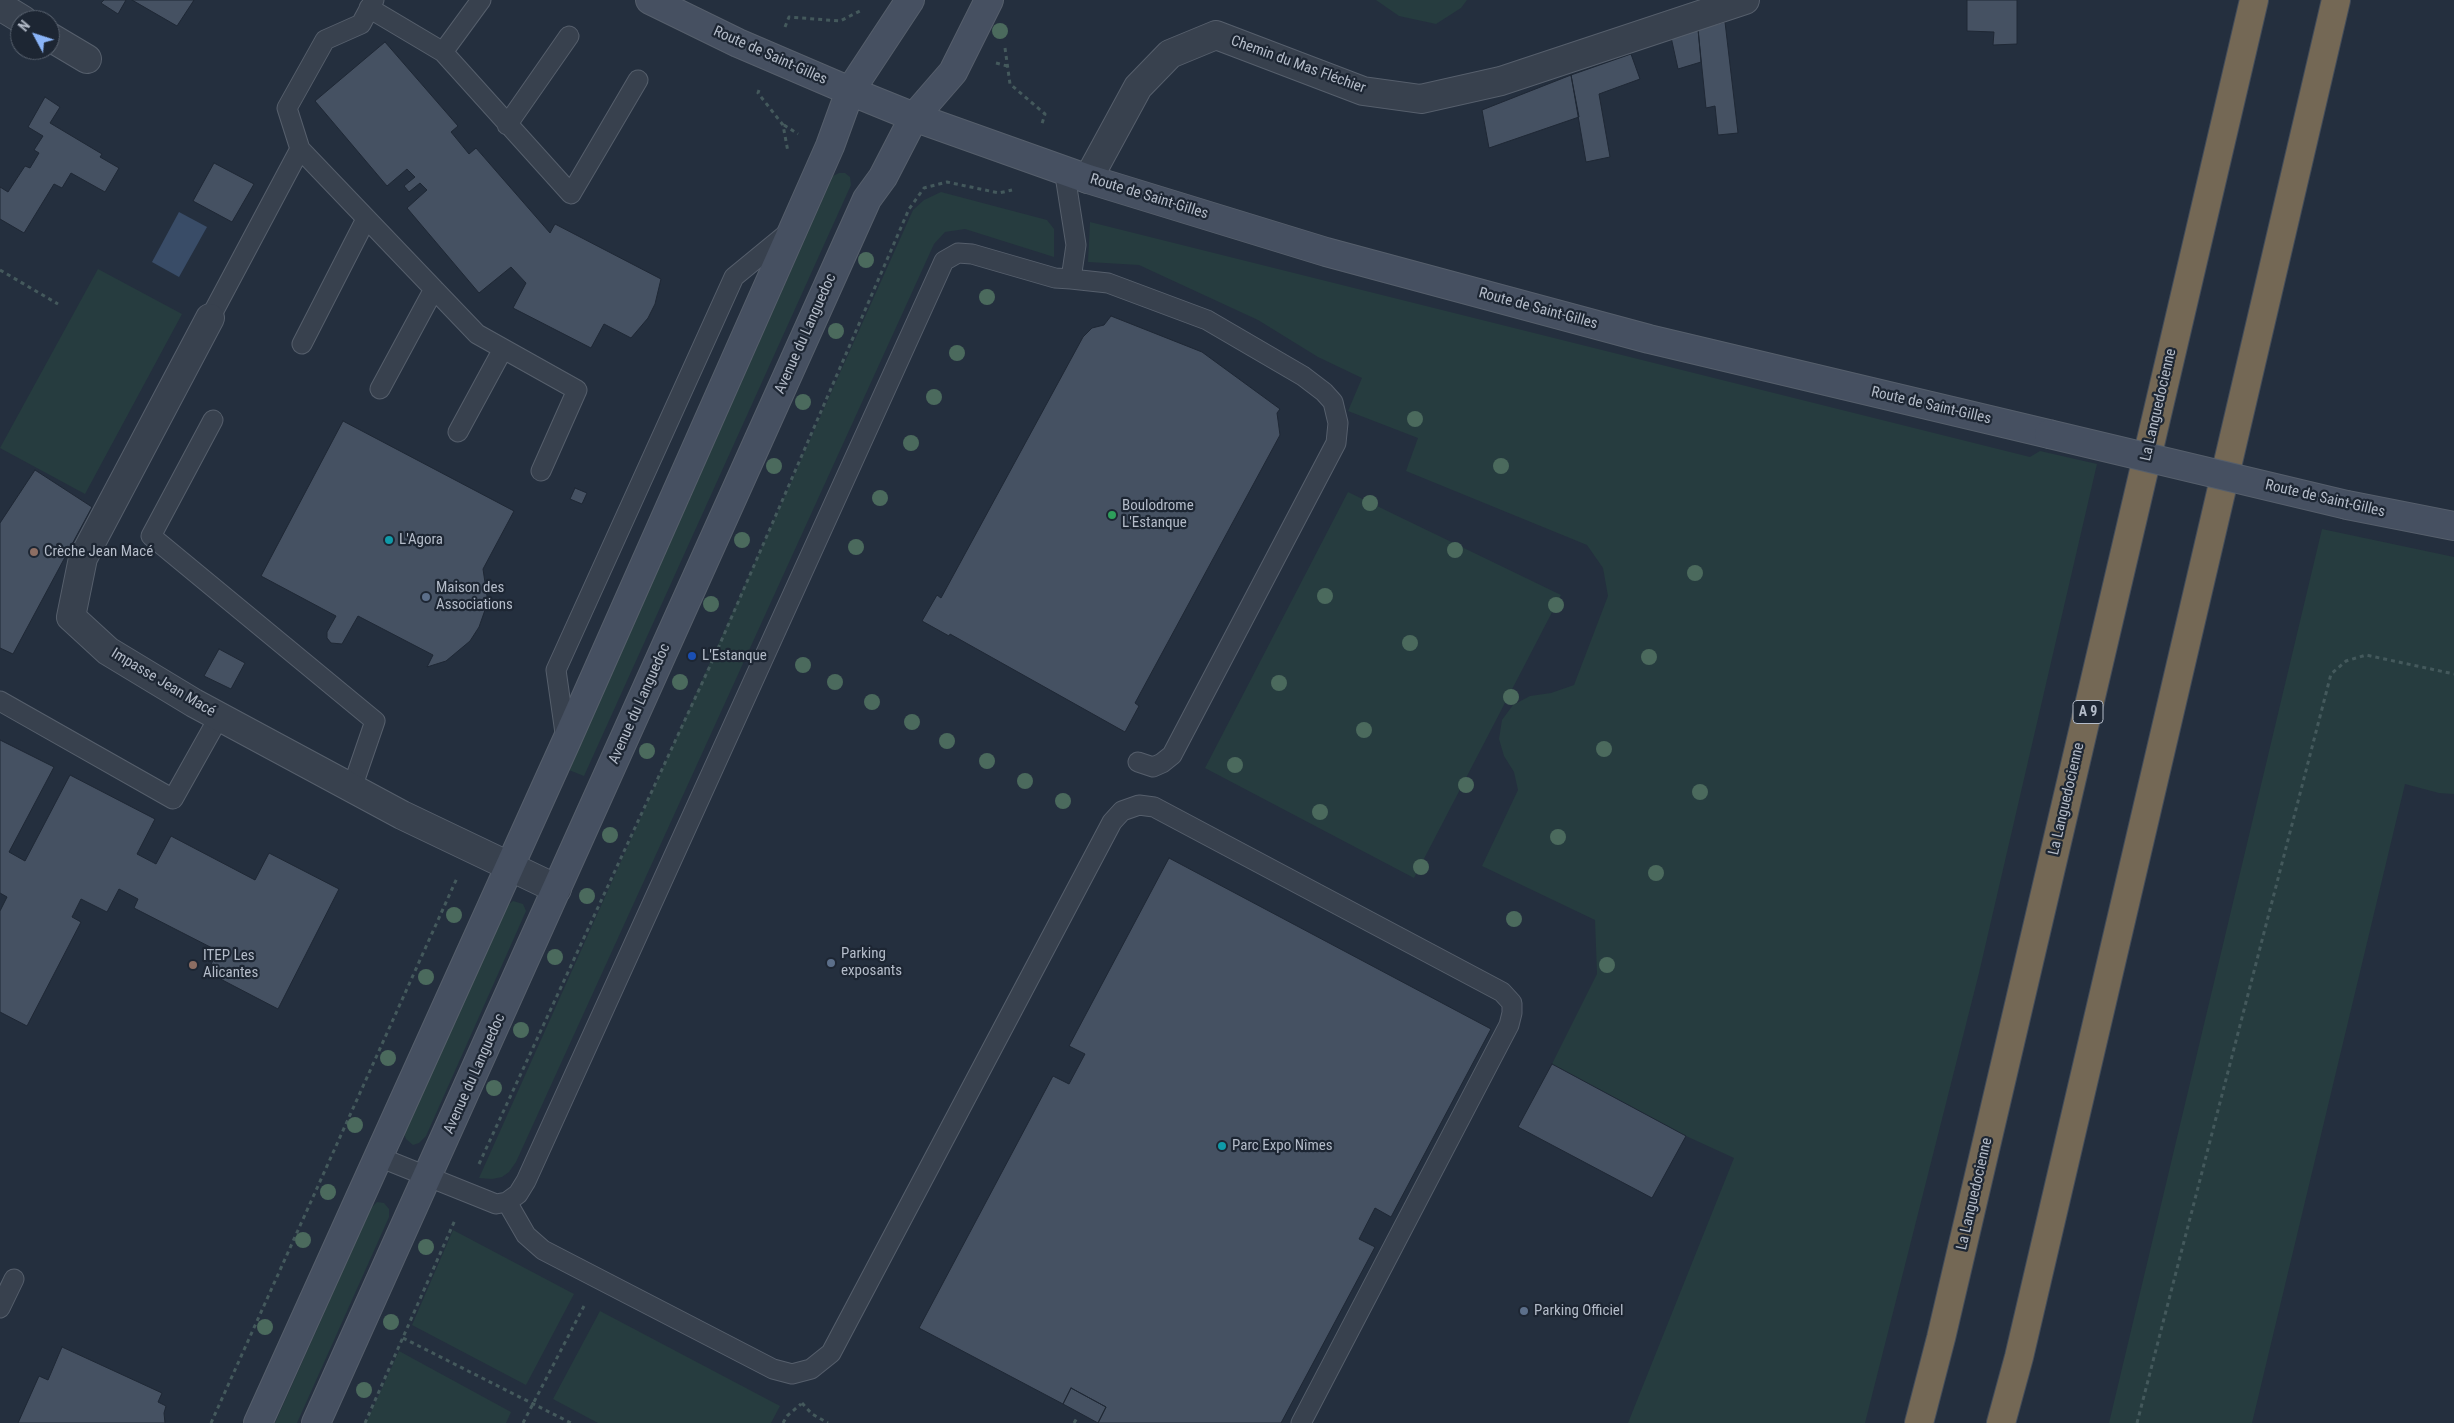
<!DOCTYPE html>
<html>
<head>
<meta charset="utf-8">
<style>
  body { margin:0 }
  #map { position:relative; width:2454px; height:1423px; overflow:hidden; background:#242f3e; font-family:"Roboto Condensed",sans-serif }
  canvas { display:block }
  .north { position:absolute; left:10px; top:10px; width:50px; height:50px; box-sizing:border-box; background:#1d2633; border:1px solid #59626f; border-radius:50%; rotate:310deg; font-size:14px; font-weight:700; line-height:20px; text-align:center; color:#b4bcc9 }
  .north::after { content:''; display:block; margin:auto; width:18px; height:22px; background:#8ab4f8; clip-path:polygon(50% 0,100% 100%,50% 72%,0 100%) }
</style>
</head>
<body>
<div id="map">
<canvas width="2454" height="1423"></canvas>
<div class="north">N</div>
</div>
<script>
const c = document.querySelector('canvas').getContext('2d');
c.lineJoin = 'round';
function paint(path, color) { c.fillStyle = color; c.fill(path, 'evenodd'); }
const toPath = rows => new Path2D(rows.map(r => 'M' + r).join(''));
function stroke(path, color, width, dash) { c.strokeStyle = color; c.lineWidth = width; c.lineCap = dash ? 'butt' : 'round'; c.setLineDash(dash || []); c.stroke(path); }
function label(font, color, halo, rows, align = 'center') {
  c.font = font + ' "Roboto Condensed",sans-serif'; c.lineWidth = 4.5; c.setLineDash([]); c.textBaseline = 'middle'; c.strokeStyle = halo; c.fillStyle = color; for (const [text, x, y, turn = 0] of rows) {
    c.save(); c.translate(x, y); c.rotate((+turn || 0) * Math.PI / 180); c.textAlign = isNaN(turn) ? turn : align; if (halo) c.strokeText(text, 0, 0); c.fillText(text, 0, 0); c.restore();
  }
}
paint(toPath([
  [1376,0,1467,0,1461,8,1436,24,1399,16],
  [839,173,845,173,850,177,851,185,584,776,569,770,833,176],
  [941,192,1047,220,1054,229,1054,257,965,229,945,232,934,244,516,1162,509,1172,502,1177,492,1179,479,1178,913,210,924,200],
  [1090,222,2030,457,2040,451,2097,464,1979,973,1865,1423,1628,1423,1734,1158,1686,1136,1552,1064,1597,974,1595,920,1482,866,1518,790,1514,772,1504,756,1499,739,1502,720,1513,705,1530,696,1551,693,1574,685,1608,596,1603,568,1587,545,1406,471,1418,438,1348,411,1362,378,1318,357,1258,320,1139,265,1088,262],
  [98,269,182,314,85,494,0,448],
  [1348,492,1561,595,1414,878,1205,768],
  [2322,529,2454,557,2454,794,2439,793,2405,784,2252,1423,2109,1423],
  [513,901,523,904,526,911,426,1136,419,1143,413,1145,406,1139,404,1134,405,1128,507,906],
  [377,1202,384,1203,389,1209,389,1217,297,1423,275,1423,371,1208],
  [453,1230,574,1294,526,1385,412,1325],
  [600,1311,780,1406,771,1423,598,1423,553,1399],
  [399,1351,511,1412,506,1423,366,1423]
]), '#263c3f');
paint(toPath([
  [179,212,207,227,179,277,152,262]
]), '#394c67');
const building = toPath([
  [104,0,126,0,118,14,101,3,104,0],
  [132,0,194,0,177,26,132,0],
  [1967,0,2017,0,2017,44,1993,45,1994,32,1967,31,1967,0],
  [1725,22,1738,133,1718,135,1715,106,1706,108,1698,29,1725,22],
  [1698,29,1701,62,1678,69,1671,37,1698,29],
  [385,42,458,126,451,132,469,154,476,148,550,233,555,224,661,279,655,304,648,318,631,338,604,324,591,348,513,308,526,283,511,267,479,293,407,208,427,190,420,183,409,192,404,186,415,177,407,169,387,186,315,101,385,42],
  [1631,54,1640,79,1599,94,1610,157,1586,162,1571,75,1631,54],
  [1571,75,1579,117,1489,148,1482,110,1571,75],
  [45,97,60,107,50,123,102,154,100,157,119,168,105,192,71,173,62,188,54,184,24,233,0,219,0,187,8,192,25,166,30,168,39,153,34,150,43,136,28,127,45,97],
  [214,163,254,184,232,222,193,201,214,163],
  [1111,316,1202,352,1280,409,1277,413,1280,435,1135,703,1139,706,1125,732,950,634,949,636,922,621,937,595,941,598,1083,337,1092,328,1104,325,1111,316],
  [343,421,514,511,483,569,487,596,485,610,479,627,470,641,446,661,427,667,433,655,358,616,342,644,331,643,327,638,327,632,336,616,261,576,343,421],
  [35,470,92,507,13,654,0,648,0,523,35,470],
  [575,488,587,493,582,504,570,499,575,488],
  [219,649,245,663,231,689,204,676,219,649],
  [0,740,54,767,9,852,25,861,70,775,155,819,137,854,156,864,171,836,255,880,269,853,339,889,278,1009,207,972,218,951,134,908,138,899,119,889,107,912,81,899,72,917,81,922,27,1026,0,1012,0,911,7,897,0,893,0,740],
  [1169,858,1491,1029,1391,1217,1375,1208,1359,1239,1375,1247,1281,1423,1098,1423,1106,1407,1071,1388,1063,1404,919,1328,1053,1076,1069,1084,1085,1054,1069,1046,1169,858],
  [1552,1064,1686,1136,1652,1198,1518,1127,1552,1064],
  [62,1347,162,1393,158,1402,166,1406,164,1413,165,1423,18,1423,39,1376,48,1380,62,1347],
  [1071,1388,1106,1407,1098,1423,1063,1404,1071,1388]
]);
paint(building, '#455162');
stroke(building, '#1f2835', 1);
const lane = toPath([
  [369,8,443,52,571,194,638,80],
  [443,52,481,0],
  [507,125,569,36],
  [300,149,287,108,325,40,361,24,374,0],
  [1071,279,1108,283,1207,320,1303,376,1324,392,1333,402,1338,423,1336,443,1172,755,1162,763,1153,767,1138,762],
  [210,318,300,149,477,334,577,390,541,471],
  [302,344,366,219],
  [380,389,434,289],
  [213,420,151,536,375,721,352,788],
  [458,432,503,349],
  [0,701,173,799,219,717],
  [566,740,556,670,734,277,790,231],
  [379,1157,496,1204,507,1202,518,1194,526,1181,944,261,958,253,972,254,1055,278,1071,279,1076,245,1064,169],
  [507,1202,526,1235,543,1250,773,1369,792,1374,811,1369,831,1353,1112,822,1122,811,1139,805,1154,807,1502,992,1512,1003,1512,1013,1509,1025,1301,1423],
  [0,1308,14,1279]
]);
const street = toPath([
  [0,6,23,20],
  [50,37,87,59],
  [1088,179,1138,87,1170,54,1216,35,1363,91,1421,99,1501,81,1745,0],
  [210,318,83,558,71,617,108,651,194,703,402,815,557,889]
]);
const secondary = toPath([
  [650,0,738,43,850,91,914,117,1088,179,1326,252,1649,339,2049,434],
  [2347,505,2454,526],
  [258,1423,566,742,830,146,850,91,910,0],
  [316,1423,867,199,883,177,914,117,953,72,989,0]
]);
const highway = toPath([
  [1919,1423,1941,1338,2254,0],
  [2001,1423,2019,1357,2336,0]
]);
stroke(lane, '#565f6c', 21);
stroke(street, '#565f6c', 30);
stroke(secondary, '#565f6c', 30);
stroke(highway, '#434c59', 30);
stroke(toPath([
  [785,27,789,17,840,21,860,11],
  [1005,48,1010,84,1045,114,1041,127],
  [996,63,1007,66],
  [759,90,758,93,783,125,788,152],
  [784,125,798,134],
  [0,270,58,304],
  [479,1164,716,653,909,209,924,188,947,182,999,193,1012,190],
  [403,1338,571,1423],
  [802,1403,812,1414,828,1423],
  [211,1423,457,878],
  [365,1423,455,1220],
  [523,1423,584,1306],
  [783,1423,787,1416,801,1404],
  [1074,1423,1077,1418],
  [2137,1423,2331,674,2346,661,2366,655,2454,674]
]), '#44595c', 3, [4, 4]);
stroke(lane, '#38414e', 19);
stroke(street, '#38414e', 28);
stroke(secondary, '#465061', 28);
stroke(highway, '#746855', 28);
const secondaryBridge = toPath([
  [2049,434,2347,505]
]);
stroke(secondaryBridge, '#565f6c', 30, []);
stroke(secondaryBridge, '#465061', 28);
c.fillStyle = '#4b6a5d';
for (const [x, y] of [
  [1000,31],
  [866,260],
  [987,297],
  [836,331],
  [957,353],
  [934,397],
  [803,402],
  [1415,419],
  [911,443],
  [774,466],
  [1501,466],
  [880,498],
  [1370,503],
  [742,540],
  [856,547],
  [1455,550],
  [1695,573],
  [1325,596],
  [711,604],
  [1556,605],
  [1410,643],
  [1649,657],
  [803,665],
  [680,682],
  [835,682],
  [1279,683],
  [1511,697],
  [872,702],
  [912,722],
  [1364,730],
  [947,741],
  [1604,749],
  [647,751],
  [987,761],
  [1235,765],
  [1025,781],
  [1466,785],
  [1700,792],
  [1063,801],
  [1320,812],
  [610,835],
  [1558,837],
  [1421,867],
  [1656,873],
  [587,896],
  [454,915],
  [1514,919],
  [555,957],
  [1607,965],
  [426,977],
  [521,1030],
  [388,1058],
  [494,1088],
  [355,1125],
  [328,1192],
  [303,1240],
  [426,1247],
  [391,1322],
  [265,1327],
  [364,1390]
]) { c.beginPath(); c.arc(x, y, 8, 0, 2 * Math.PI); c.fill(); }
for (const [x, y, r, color] of [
  [1112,515,5,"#2e9e5b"],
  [389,540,5,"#0f9aa8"],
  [34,552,5,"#8d6e63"],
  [426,597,5,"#5c6f8a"],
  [692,656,5,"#1a4fb4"],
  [831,963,5,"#5c6f8a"],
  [193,965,5,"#8d6e63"],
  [1222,1146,5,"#0f9aa8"],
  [1524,1311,5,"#5c6f8a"]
]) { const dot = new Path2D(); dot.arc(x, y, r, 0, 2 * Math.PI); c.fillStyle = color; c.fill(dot); stroke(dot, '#1d2633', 2); }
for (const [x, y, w] of [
  [2088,712,30]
]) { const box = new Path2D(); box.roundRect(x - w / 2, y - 11.5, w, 23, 4); c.fillStyle = '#1d2633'; c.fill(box); stroke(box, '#b4bcc9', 1); }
label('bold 14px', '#b4bcc9', null, [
  ["A 9",2088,712]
]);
label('15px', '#b4bcc9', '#1d2633', [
  ["Route de Saint-Gilles",770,56,24],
  ["Chemin du Mas Fléchier",1298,65,20],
  ["Route de Saint-Gilles",1149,197,17],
  ["Route de Saint-Gilles",1538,309,15],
  ["Avenue du Languedoc",806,334,-66],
  ["La Languedocienne",2159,405,-77],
  ["Route de Saint-Gilles",1931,406,13],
  ["Route de Saint-Gilles",2325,499,13],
  ["Impasse Jean Macé",163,683,31],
  ["Avenue du Languedoc",640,704,-66],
  ["La Languedocienne",2067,799,-77],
  ["Avenue du Languedoc",475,1074,-66],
  ["La Languedocienne",1975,1194,-77]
]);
label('15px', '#b4bcc9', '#1d2633', [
  ["Boulodrome",1122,506],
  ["L'Estanque",1122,523],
  ["L'Agora",399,540],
  ["Crèche Jean Macé",44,552],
  ["Maison des",436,588],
  ["Associations",436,605],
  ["L'Estanque",702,656],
  ["Parking",841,954],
  ["exposants",841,971],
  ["ITEP Les",203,956],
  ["Alicantes",203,973],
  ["Parc Expo Nîmes",1232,1146],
  ["Parking Officiel",1534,1311]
], 'left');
</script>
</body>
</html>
